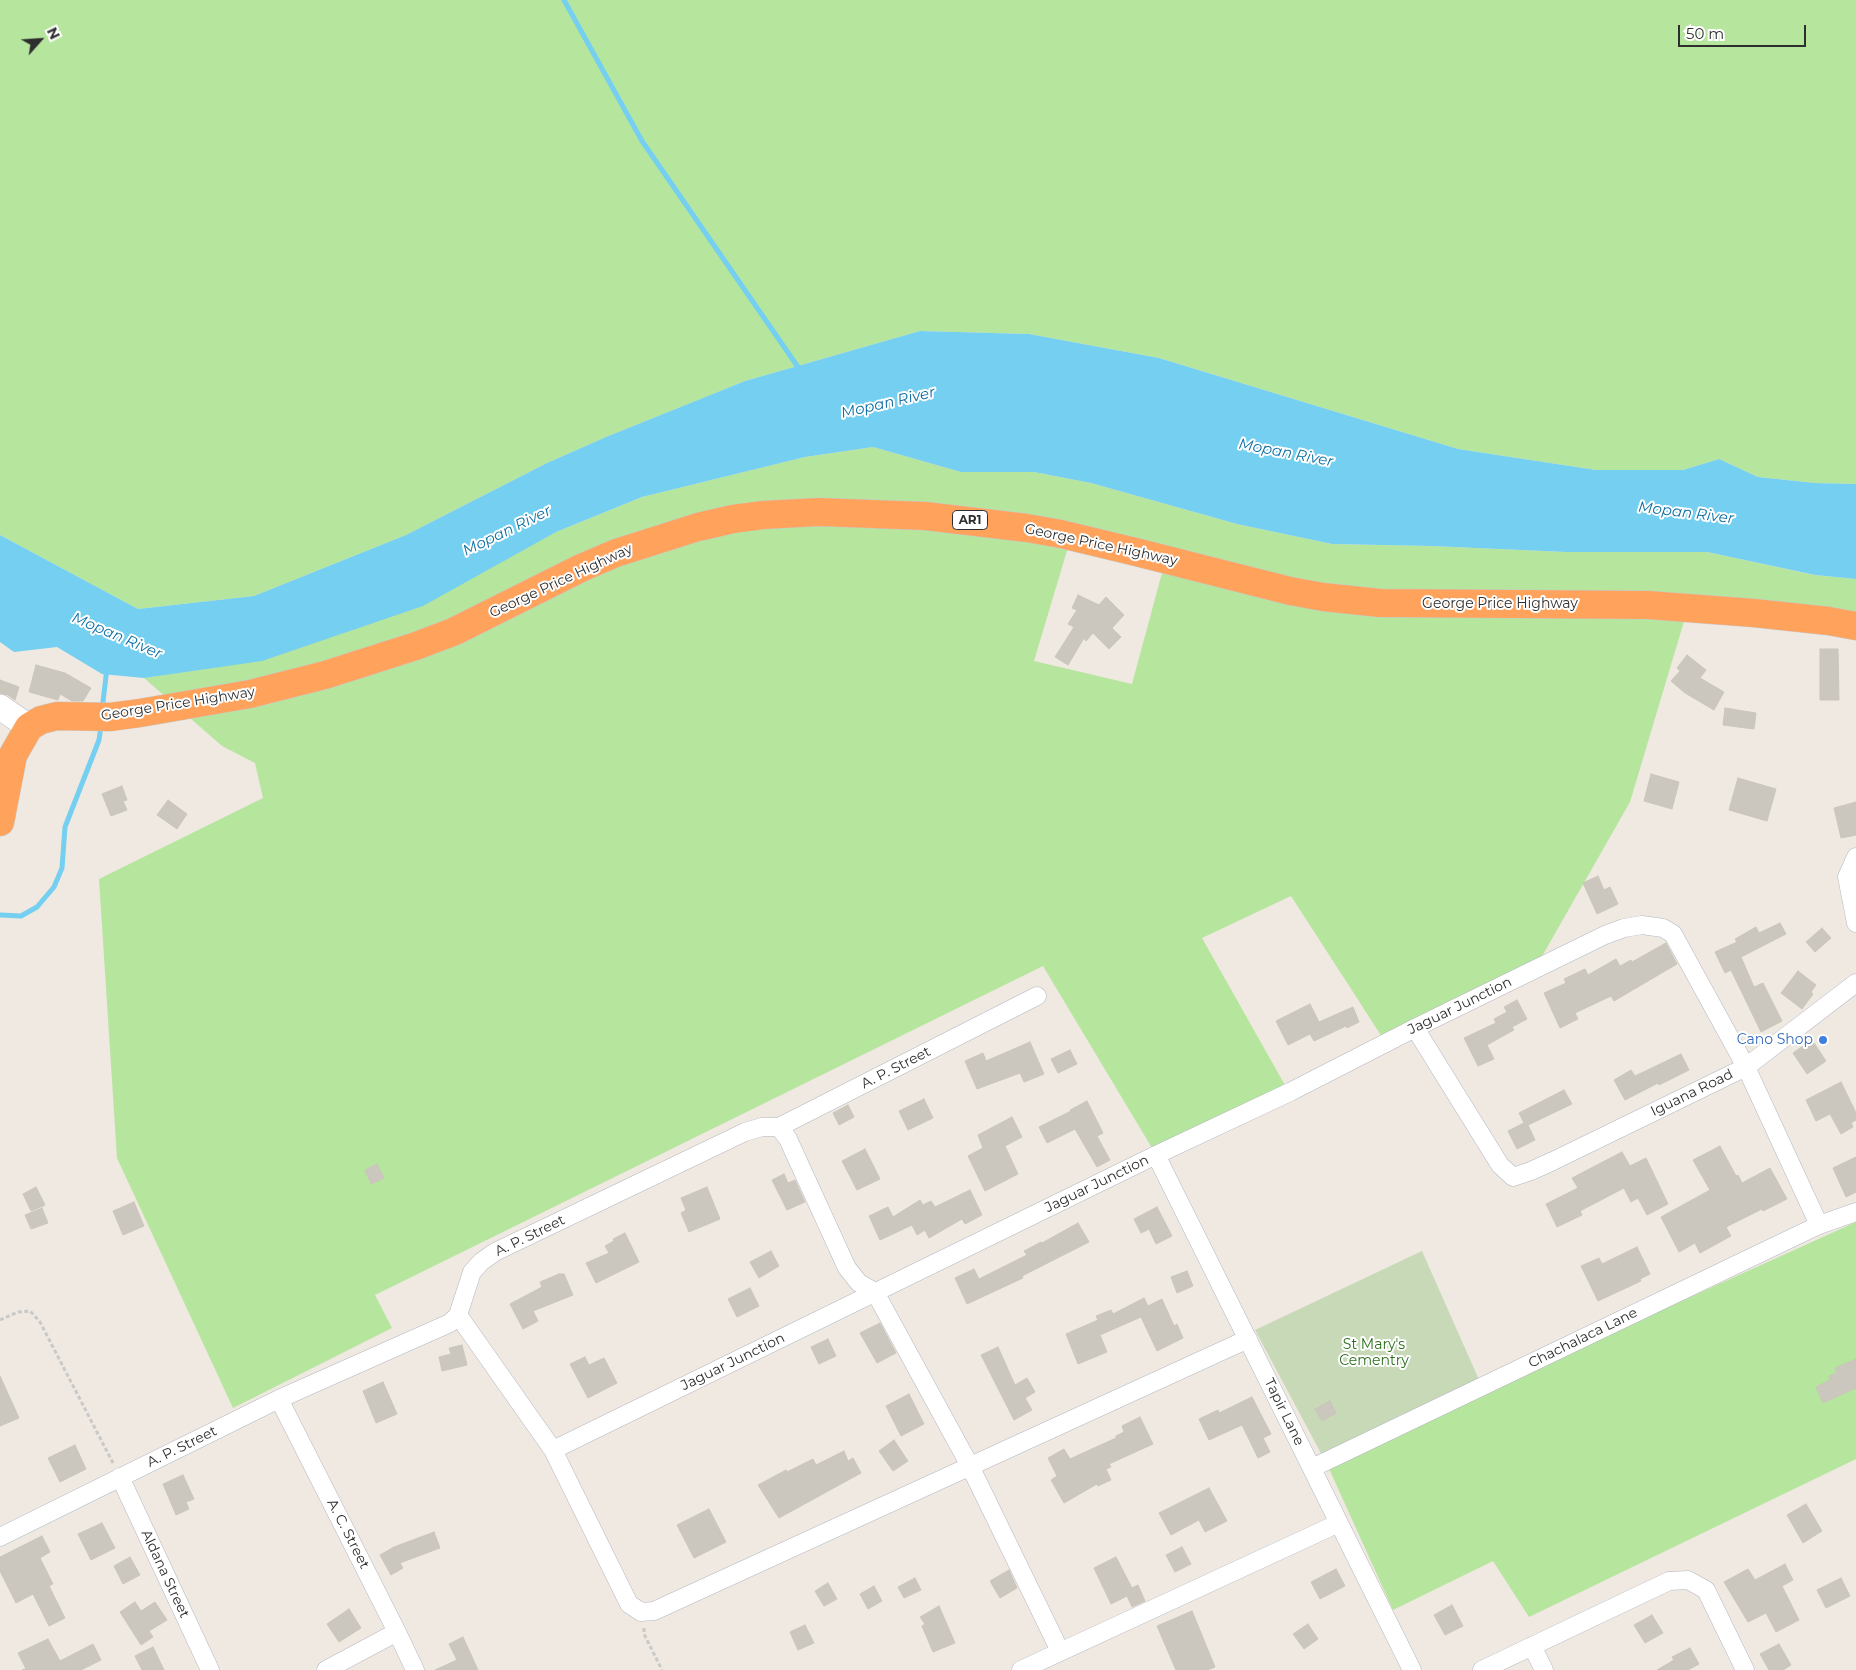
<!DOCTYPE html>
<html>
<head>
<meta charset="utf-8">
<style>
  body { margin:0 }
  #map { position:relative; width:1856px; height:1670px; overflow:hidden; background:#efe9e1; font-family:Montserrat,sans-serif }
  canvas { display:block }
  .north { position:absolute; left:15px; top:15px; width:50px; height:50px; -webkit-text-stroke:4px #fff; paint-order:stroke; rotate:64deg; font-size:14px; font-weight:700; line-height:20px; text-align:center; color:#2e2e2e }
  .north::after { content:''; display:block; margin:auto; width:18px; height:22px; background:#2e2e2e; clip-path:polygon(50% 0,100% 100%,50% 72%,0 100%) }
  .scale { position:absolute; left:1678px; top:25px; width:128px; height:22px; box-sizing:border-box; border:2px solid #2e2e2e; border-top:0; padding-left:6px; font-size:15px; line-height:18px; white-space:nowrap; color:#2e2e2e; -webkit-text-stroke:4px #fff; paint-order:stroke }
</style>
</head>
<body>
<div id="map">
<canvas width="1856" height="1670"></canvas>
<div class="north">N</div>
<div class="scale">50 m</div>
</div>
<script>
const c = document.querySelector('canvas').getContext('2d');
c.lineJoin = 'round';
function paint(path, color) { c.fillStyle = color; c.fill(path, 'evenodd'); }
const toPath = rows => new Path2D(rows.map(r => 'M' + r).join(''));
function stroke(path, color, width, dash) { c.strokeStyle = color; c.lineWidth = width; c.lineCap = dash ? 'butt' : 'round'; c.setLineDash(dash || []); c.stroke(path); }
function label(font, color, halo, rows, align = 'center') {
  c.font = font + ' Montserrat,sans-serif'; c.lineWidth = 4; c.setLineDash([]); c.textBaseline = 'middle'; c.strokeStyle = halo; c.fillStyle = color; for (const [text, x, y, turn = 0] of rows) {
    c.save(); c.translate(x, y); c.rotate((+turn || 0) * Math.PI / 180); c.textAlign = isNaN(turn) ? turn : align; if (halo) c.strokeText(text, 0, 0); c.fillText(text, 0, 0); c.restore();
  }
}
paint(toPath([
  [0,0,1856,0,1856,484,1815,483,1758,477,1719,459,1683,470,1596,470,1458,449,1159,358,1029,334,920,331,745,381,606,437,547,463,406,535,254,596,138,609,0,535],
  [873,447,961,472,1034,472,1091,483,1237,524,1332,544,1431,546,1566,552,1707,552,1814,575,1856,579,1856,631,1685,618,1630,802,1541,958,1384,1040,1291,896,1202,938,1286,1087,1155,1153,1043,966,375,1295,392,1328,233,1408,117,1158,99,879,263,798,255,763,222,746,144,678,262,660,336,634,556,532,642,497,805,457],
  [1069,544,1162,573,1132,684,1034,661],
  [1856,1222,1856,1459,1529,1617,1493,1561,1393,1610,1326,1462]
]), '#b6e59e');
paint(toPath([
  [1422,1251,1480,1382,1323,1457,1255,1330]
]), '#c8d9b8');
paint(toPath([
  [920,331,1029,334,1159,358,1458,449,1596,470,1683,470,1719,459,1758,477,1815,483,1856,484,1856,579,1815,575,1707,552,1566,552,1431,546,1332,544,1237,524,1091,483,1034,472,961,472,873,447,805,457,642,497,556,532,423,606,262,661,144,678,102,674,57,647,14,652,0,642,0,535,138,609,254,596,406,535,547,463,606,437,745,381]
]), '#75cff0');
stroke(toPath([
  [564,0,642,141,800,370],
  [102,710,107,668],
  [1,915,21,916,37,907,54,887,62,868,65,827,99,740,101,726]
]), '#75cff0', 5);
const building = toPath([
  [1078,595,1099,605,1106,597,1124,615,1112,628,1121,637,1109,649,1093,633,1086,641,1084,638,1068,665,1055,657,1074,627,1068,624,1077,610,1072,608,1078,595],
  [1820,649,1838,649,1839,700,1820,700,1820,649],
  [1687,655,1706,670,1700,678,1724,692,1714,710,1685,693,1671,681,1680,671,1677,668,1687,655],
  [36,665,65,673,91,688,83,701,72,701,60,694,58,700,29,692,36,665],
  [0,680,19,687,15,700,8,695,0,693,0,680],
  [1725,708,1756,713,1754,729,1723,725,1725,708],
  [1651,774,1679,782,1672,809,1644,801,1651,774],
  [1738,778,1776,789,1767,821,1729,810,1738,778],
  [122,786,127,800,123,801,127,810,111,816,102,794,122,786],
  [168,800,187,814,177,829,157,815,168,800],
  [1856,802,1856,835,1841,838,1834,808,1856,802],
  [1598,876,1604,890,1610,887,1611,889,1618,904,1597,914,1583,883,1598,876],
  [1780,923,1786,934,1741,957,1754,987,1763,983,1782,1021,1761,1032,1731,970,1725,973,1715,952,1737,942,1735,939,1756,927,1759,933,1780,923],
  [1822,928,1831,938,1815,952,1806,942,1822,928],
  [1666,943,1677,964,1614,1001,1611,996,1575,1013,1578,1019,1560,1028,1544,993,1566,983,1564,979,1585,969,1588,975,1616,959,1620,966,1631,960,1632,962,1666,943],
  [1798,971,1816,985,1811,992,1813,994,1802,1009,1781,993,1798,971],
  [1517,1000,1527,1019,1512,1027,1514,1030,1487,1045,1494,1059,1478,1066,1464,1038,1496,1023,1494,1019,1507,1012,1504,1007,1517,1000],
  [1310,1004,1319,1022,1353,1007,1359,1022,1347,1028,1346,1026,1314,1041,1310,1034,1288,1045,1276,1021,1310,1004],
  [1812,1040,1826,1061,1807,1074,1793,1053,1812,1040],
  [1030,1042,1044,1074,1024,1082,1020,1073,977,1089,965,1061,983,1053,986,1061,1030,1042],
  [1070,1050,1077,1064,1058,1073,1051,1059,1070,1050],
  [1681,1054,1689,1070,1659,1085,1658,1083,1625,1100,1614,1080,1631,1070,1635,1076,1681,1054],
  [1841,1082,1856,1113,1856,1120,1851,1123,1853,1127,1841,1134,1830,1114,1816,1121,1806,1100,1841,1082],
  [1564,1090,1572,1104,1528,1125,1535,1140,1517,1149,1508,1131,1524,1123,1519,1113,1564,1090],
  [924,1099,933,1118,908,1130,899,1111,924,1099],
  [1087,1101,1103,1133,1097,1136,1110,1160,1097,1167,1075,1129,1047,1143,1039,1127,1071,1111,1070,1110,1087,1101],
  [848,1105,854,1117,839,1125,833,1113,848,1105],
  [1012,1117,1022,1137,1005,1146,1018,1174,985,1191,968,1156,983,1148,978,1135,1012,1117],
  [1720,1146,1736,1176,1738,1175,1742,1183,1770,1168,1787,1199,1763,1211,1762,1209,1726,1227,1731,1236,1700,1253,1695,1243,1679,1252,1661,1217,1710,1190,1693,1160,1720,1146],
  [865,1149,880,1179,857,1190,842,1161,865,1149],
  [1622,1152,1630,1166,1646,1158,1668,1204,1647,1215,1638,1198,1631,1202,1624,1188,1580,1211,1582,1215,1557,1227,1546,1204,1578,1188,1572,1178,1622,1152],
  [1856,1157,1856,1192,1846,1197,1833,1168,1856,1157],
  [377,1164,384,1178,371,1184,365,1170,377,1164],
  [784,1174,788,1183,795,1180,805,1202,787,1210,772,1180,784,1174],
  [36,1187,45,1205,31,1211,23,1194,36,1187],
  [707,1187,720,1219,689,1232,681,1213,686,1210,681,1198,707,1187],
  [970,1190,982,1215,965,1224,962,1219,929,1238,925,1230,917,1235,912,1225,880,1240,869,1216,888,1207,893,1217,920,1200,923,1205,931,1201,935,1207,970,1190],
  [134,1202,144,1226,123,1235,113,1211,134,1202],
  [1157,1207,1172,1236,1156,1244,1149,1229,1141,1233,1134,1219,1157,1207],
  [42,1208,48,1223,31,1229,25,1215,42,1208],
  [1078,1223,1089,1242,1022,1276,1023,1278,967,1304,955,1278,974,1269,979,1279,1027,1255,1024,1251,1041,1242,1042,1243,1078,1223],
  [625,1233,639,1262,596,1283,586,1263,609,1253,605,1246,614,1241,613,1239,625,1233],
  [1637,1247,1650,1274,1640,1279,1641,1281,1598,1301,1581,1266,1599,1258,1602,1264,1637,1247],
  [771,1251,779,1266,759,1278,750,1262,771,1251],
  [1187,1271,1193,1286,1177,1293,1171,1277,1187,1271],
  [559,1274,564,1274,573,1295,533,1311,538,1321,523,1329,510,1304,542,1287,540,1282,559,1274],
  [750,1288,759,1306,737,1317,728,1299,750,1288],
  [1144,1298,1148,1306,1162,1299,1174,1326,1177,1324,1183,1338,1157,1351,1141,1317,1100,1335,1107,1352,1078,1364,1066,1334,1098,1320,1096,1316,1111,1310,1113,1314,1144,1298],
  [880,1323,896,1353,877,1363,860,1333,880,1323],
  [828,1339,836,1356,819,1364,811,1347,828,1339],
  [462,1345,467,1365,442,1371,439,1357,451,1354,449,1348,462,1345],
  [998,1347,1015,1385,1027,1378,1035,1392,1025,1398,1032,1410,1014,1420,981,1355,998,1347],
  [585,1357,589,1365,604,1358,617,1383,588,1398,570,1364,585,1357],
  [1856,1359,1856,1388,1823,1403,1816,1387,1830,1380,1829,1376,1837,1373,1835,1368,1856,1359],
  [0,1376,19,1418,0,1426,0,1376],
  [383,1382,397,1414,376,1423,363,1391,383,1382],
  [909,1394,924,1424,901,1436,886,1406,909,1394],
  [1252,1397,1271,1434,1263,1438,1270,1452,1258,1458,1242,1425,1209,1440,1199,1419,1218,1410,1219,1413,1252,1397],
  [1330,1401,1336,1413,1322,1421,1315,1409,1330,1401],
  [1140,1417,1153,1444,1109,1464,1111,1467,1106,1469,1111,1480,1098,1486,1097,1484,1064,1503,1051,1480,1057,1476,1048,1458,1064,1449,1070,1459,1116,1438,1116,1436,1124,1432,1122,1426,1140,1417],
  [894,1440,908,1461,893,1471,879,1451,894,1440],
  [75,1445,86,1469,60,1482,48,1458,75,1445],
  [844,1451,848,1461,853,1458,861,1473,779,1518,758,1485,786,1470,787,1472,813,1459,816,1465,844,1451],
  [183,1475,194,1499,186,1502,189,1509,176,1515,163,1484,183,1475],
  [1209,1488,1227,1521,1205,1532,1199,1520,1171,1535,1159,1513,1209,1488],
  [1806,1504,1822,1531,1803,1543,1787,1515,1806,1504],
  [709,1509,726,1542,694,1558,677,1525,709,1509],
  [102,1523,115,1548,91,1560,78,1534,102,1523],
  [434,1532,440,1548,400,1563,403,1568,391,1575,380,1555,394,1547,434,1532],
  [42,1536,50,1552,40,1558,53,1584,49,1586,65,1618,49,1626,33,1594,16,1603,0,1571,0,1557,42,1536],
  [1182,1547,1191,1564,1175,1572,1166,1555,1182,1547],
  [130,1557,140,1575,123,1584,114,1566,130,1557],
  [1116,1557,1132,1588,1138,1585,1145,1601,1132,1607,1127,1596,1111,1604,1094,1568,1116,1557],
  [1785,1564,1793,1580,1782,1586,1799,1620,1776,1632,1766,1613,1748,1622,1724,1582,1748,1569,1755,1580,1785,1564],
  [1336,1569,1345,1586,1320,1599,1311,1582,1336,1569],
  [1009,1570,1017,1588,1000,1598,990,1581,1009,1570],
  [915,1578,921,1590,904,1598,898,1587,915,1578],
  [1841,1578,1850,1596,1826,1608,1817,1590,1841,1578],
  [828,1583,837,1599,824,1606,815,1591,828,1583],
  [874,1586,882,1601,868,1609,860,1594,874,1586],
  [135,1602,141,1611,155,1602,167,1620,149,1631,153,1637,141,1645,120,1612,135,1602],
  [1452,1605,1463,1626,1445,1635,1434,1615,1452,1605],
  [939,1606,955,1643,933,1652,922,1626,925,1624,920,1617,939,1606],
  [349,1609,361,1628,339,1642,327,1624,349,1609],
  [1192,1611,1215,1667,1207,1670,1176,1670,1157,1626,1192,1611],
  [1652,1615,1663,1633,1645,1643,1634,1625,1652,1615],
  [1308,1624,1318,1639,1304,1649,1293,1634,1308,1624],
  [805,1625,814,1643,798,1650,790,1632,805,1625],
  [463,1637,478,1670,435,1670,457,1660,449,1644,463,1637],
  [48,1639,60,1661,93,1644,101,1660,81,1670,22,1670,26,1669,18,1653,48,1639],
  [1779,1644,1791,1665,1783,1670,1769,1670,1760,1654,1779,1644],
  [153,1647,164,1670,142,1670,135,1656,153,1647],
  [1690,1648,1699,1664,1688,1670,1657,1670,1674,1660,1672,1657,1690,1648]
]);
paint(building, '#cbc7bf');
stroke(building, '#cbc5ba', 1);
const street = toPath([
  [1856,857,1847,877,1856,923],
  [1415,1028,1500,1165,1513,1177,1531,1171,1553,1161,1746,1067,1856,983],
  [779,1127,788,1139,847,1268,859,1283,875,1292,970,1466,1060,1651],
  [1156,1155,1412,1670],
  [458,1315,553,1450,629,1604,641,1612,654,1611,1248,1339],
  [279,1399,397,1632,415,1670],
  [553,1450,1156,1155,1290,1092,1415,1028,1605,935,1624,928,1642,925,1663,928,1673,934,1746,1067,1819,1225],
  [1312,1468,1819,1225,1856,1212],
  [120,1477,210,1670],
  [0,1537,279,1399,450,1323,458,1315,472,1272,481,1262,495,1252,745,1132,762,1127,779,1127,1037,996],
  [1532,1646,1544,1670],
  [326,1670,397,1632],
  [1021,1670,1339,1523],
  [1482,1670,1669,1581,1688,1580,1706,1590,1745,1670]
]);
const secondary = toPath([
  [0,707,29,727]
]);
const highway = toPath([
  [0,822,13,755,29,727,41,720,57,716,110,717,140,713,250,694,325,675,416,646,453,632,581,568,616,553,698,527,733,519,763,515,819,512,925,516,1027,528,1061,534,1136,552,1290,591,1323,597,1380,603,1648,605,1754,613,1829,621,1856,626]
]);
stroke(street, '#b4b7c1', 19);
stroke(secondary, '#b4b7c1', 26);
stroke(highway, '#c9c9c9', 29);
stroke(toPath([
  [0,1320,18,1312,30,1311,40,1322,113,1463],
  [644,1628,644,1634,662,1670]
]), '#c9c9c9', 3, [4, 2.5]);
stroke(street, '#fff', 18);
stroke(secondary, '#fff', 25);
stroke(highway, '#ffa35c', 28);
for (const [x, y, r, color] of [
  [1823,1040,5,"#3f7fe0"]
]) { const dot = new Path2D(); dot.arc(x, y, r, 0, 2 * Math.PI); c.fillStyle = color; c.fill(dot); stroke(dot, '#fff', 2); }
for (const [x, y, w] of [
  [970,520,35]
]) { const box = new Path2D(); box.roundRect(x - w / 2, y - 9.5, w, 19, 4); c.fillStyle = '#fff'; c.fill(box); stroke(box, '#2e2e2e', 1); }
label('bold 12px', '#2e2e2e', null, [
  ["AR1",970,520]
]);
label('14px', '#2e2e2e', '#fff', [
  ["George Price Highway",1101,545,12],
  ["George Price Highway",561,581,-25],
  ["George Price Highway",1500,604],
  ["George Price Highway",178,704,-9],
  ["Jaguar Junction",1460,1006,-26],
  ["A. P. Street",896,1068,-27],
  ["Iguana Road",1692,1093,-26],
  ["Jaguar Junction",1097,1184,-26],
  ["A. P. Street",530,1236,-26],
  ["Chachalaca Lane",1583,1338,-26],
  ["Jaguar Junction",733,1362,-26],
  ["Tapir Lane",1284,1412,64],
  ["A. P. Street",182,1447,-26],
  ["A. C. Street",348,1534,63],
  ["Aldana Street",165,1574,65]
]);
label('14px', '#366cbe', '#fff', [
  ["Cano Shop",1813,1040]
], 'right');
label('14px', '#2c6e1b', '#fff', [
  ["St Mary's",1374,1345],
  ["Cementry",1374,1361]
]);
label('italic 15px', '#0d6fa3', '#fff', [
  ["Mopan River",888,403,-13],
  ["Mopan River",1286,453,11],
  ["Mopan River",1686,513,7],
  ["Mopan River",507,531,-26],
  ["Mopan River",117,636,23]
]);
</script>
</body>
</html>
